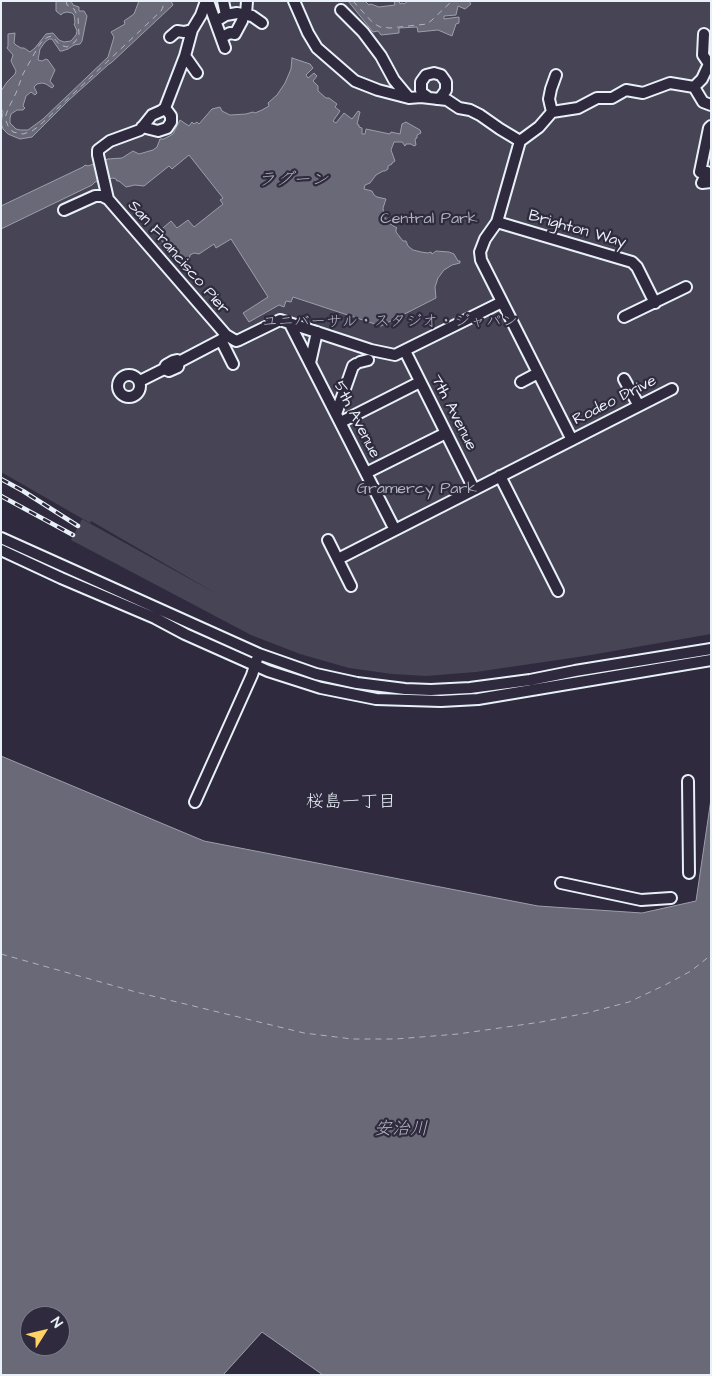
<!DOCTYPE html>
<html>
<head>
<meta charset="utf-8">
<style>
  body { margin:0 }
  #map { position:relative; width:712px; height:1376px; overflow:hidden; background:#2f2a3d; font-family:"Architects Daughter",sans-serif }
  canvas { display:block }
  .frame { position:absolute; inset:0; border:2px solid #e8f1f8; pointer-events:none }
  .north { position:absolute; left:20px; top:1306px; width:50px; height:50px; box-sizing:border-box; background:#2f2a3d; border:1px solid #797a88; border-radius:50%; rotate:54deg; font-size:14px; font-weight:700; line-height:20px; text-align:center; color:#e8f1f8 }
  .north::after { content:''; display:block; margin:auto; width:18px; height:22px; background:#ffd166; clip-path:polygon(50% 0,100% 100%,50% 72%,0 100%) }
</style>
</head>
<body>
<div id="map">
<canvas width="712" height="1376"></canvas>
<div class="frame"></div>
<div class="north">N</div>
</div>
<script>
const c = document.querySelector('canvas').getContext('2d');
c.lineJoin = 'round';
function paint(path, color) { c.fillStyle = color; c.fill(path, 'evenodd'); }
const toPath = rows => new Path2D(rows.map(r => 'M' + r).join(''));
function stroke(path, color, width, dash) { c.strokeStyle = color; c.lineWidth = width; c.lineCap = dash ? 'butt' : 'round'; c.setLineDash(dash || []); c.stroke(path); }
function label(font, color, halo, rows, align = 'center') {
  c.font = font + ' "Architects Daughter","Klee One",sans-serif'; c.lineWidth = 4.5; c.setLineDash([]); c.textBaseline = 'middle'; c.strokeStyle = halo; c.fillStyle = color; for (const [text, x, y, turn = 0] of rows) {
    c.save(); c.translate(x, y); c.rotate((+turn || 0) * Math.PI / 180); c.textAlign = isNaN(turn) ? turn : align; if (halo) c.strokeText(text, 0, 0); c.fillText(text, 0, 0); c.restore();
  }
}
paint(toPath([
  [1,1,711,1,711,634,585,656,476,672,426,676,392,674,349,668,300,654,251,635,71,540,82,519,217,594,91,521,90,523,1,472]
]), '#464455');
const water = toPath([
  [56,1,71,1,73,5,79,7,79,11,84,11,87,16,82,41,80,44,74,45,68,49,62,51,60,51,52,39,49,39,45,42,40,49,38,60,42,61,46,59,48,60,55,70,50,81,54,86,52,88,46,84,42,83,37,84,34,87,37,93,35,95,31,92,26,96,23,106,25,108,23,110,17,110,11,114,10,118,10,123,16,129,20,130,28,130,43,119,108,57,114,37,111,32,125,24,124,21,134,14,139,1,171,1,173,5,111,63,109,64,69,100,32,137,20,139,8,134,3,129,1,123,3,112,1,108,1,91,7,82,15,74,16,71,11,61,13,55,7,48,8,46,8,34,15,33,14,43,16,45,21,48,24,48,30,52,35,48,46,34,53,33,59,40,64,42,71,41,76,35,77,31,74,24,75,23,74,15,72,13,67,12,63,13,61,15,56,11,56,1],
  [348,1,365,1,369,5,371,4,379,7,395,5,394,1,399,1,400,4,402,3,404,4,408,1,469,1,471,4,465,9,458,6,456,15,444,16,444,19,459,17,459,23,456,24,452,36,438,30,418,32,417,27,399,28,399,33,381,35,378,31,373,32,348,1],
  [292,58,310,64,313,68,306,75,308,78,314,73,317,76,313,81,318,86,318,91,326,98,329,98,337,104,335,107,340,111,333,121,336,123,344,113,352,119,358,111,360,112,357,124,359,125,359,127,362,128,362,134,365,134,366,129,390,134,391,132,400,134,402,124,406,122,420,130,421,133,417,135,417,138,415,139,416,145,414,146,411,144,406,144,405,146,402,142,394,142,391,150,395,161,392,163,392,164,388,166,388,169,385,171,383,171,376,175,370,183,365,185,364,189,372,191,374,195,377,197,386,199,383,208,384,216,389,223,397,228,396,229,396,232,403,241,406,241,408,246,413,250,421,252,428,253,431,252,432,254,436,251,449,252,454,254,458,261,460,261,460,263,452,265,444,270,438,278,435,287,436,298,381,326,293,297,291,302,286,301,284,307,279,305,249,322,243,313,268,297,231,239,216,248,214,244,199,254,194,253,190,255,189,260,180,266,164,248,166,246,156,234,171,221,177,228,188,220,194,227,223,204,220,200,223,198,189,155,172,169,169,166,144,186,135,185,126,187,119,181,117,181,116,179,113,178,95,182,92,185,1,229,1,206,83,167,85,165,88,166,108,159,122,158,133,151,139,154,153,150,157,147,160,139,164,139,173,134,180,120,189,126,192,122,194,124,197,122,199,124,212,109,220,107,222,111,230,115,246,114,253,112,255,113,262,110,269,106,268,103,277,95,285,83,291,69,292,58],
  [1,756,204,841,538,906,642,913,696,901,711,799,711,1375,323,1375,262,1332,223,1375,1,1375,1,756],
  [30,1316,60,1316,60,1346,30,1346,30,1316]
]);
paint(water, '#696978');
stroke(water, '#9c9fab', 1);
stroke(toPath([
  [66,1,67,5,74,9,78,17,79,35,75,42,67,47,60,45,52,36,48,37,43,40,38,47,23,74,16,93,8,109,5,118,8,126,13,132,23,134,32,131,39,126,161,11,163,7,163,1],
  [353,1,373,23,380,27,390,28,427,24,432,20,452,1],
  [1,954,136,992,304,1033,352,1039,396,1039,458,1034,541,1022,587,1013,629,1002,665,985,691,971,711,955]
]), '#afb4be', 1, [6, 5]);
const minor = toPath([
  [208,1,225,48],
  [223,1,226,15],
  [294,1,308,33,317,48,355,81,378,90,409,98,421,97,447,100,459,108,470,110,480,115,500,129,520,141],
  [341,10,363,32,381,56,394,80,409,98],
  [246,14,247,1],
  [216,21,226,15,237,13,252,16,262,23],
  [704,34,703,55,709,64],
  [170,37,177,31,184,32,192,30],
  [222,37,230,33,235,34,242,21,243,14],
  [185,56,197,73],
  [694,87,702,79,709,64,711,65],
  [429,98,422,93,421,90,421,82,426,75,434,73,441,75,446,82,446,90,441,97,437,99],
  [552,112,549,99,551,89,556,75],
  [711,126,709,128,700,172,707,172,702,183,711,182],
  [142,127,158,131,167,128,171,122,171,116,165,108],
  [520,141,497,222,485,239,480,252,481,260,572,440],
  [520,141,539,127,552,112,578,108,597,98,612,98,626,90,643,93,670,83,694,87,703,102,711,105],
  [108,199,98,155,98,150,110,141,140,130,152,115,161,111,165,108,185,56,192,30,201,15,206,1],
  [64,210,95,196,102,196,108,199,226,335,236,341,239,340,280,320,371,350,395,355,502,302],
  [497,222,632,262,637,267,655,303],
  [624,317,686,287],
  [290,324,395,530],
  [221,340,233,364],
  [405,351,474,489],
  [179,362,221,340,226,335],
  [360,362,368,360],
  [310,363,317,332],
  '118 386a11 11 0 1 1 22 0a11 11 0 1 1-22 0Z',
  [624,379,639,406],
  [140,381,164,369,166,365,173,361,177,360,179,362,178,367,169,371,164,369],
  [521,382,538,373],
  [336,414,353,366,356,364],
  [341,422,420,382],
  [366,473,446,433],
  [500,476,558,591],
  [1,538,259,654,316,674,357,683,405,689,431,690,470,688,530,680,575,671,711,649],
  [328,540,351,586],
  [1,550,61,578,155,618,185,634,268,671,321,688,376,699,441,701,478,699,711,660],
  [338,559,672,389],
  [688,781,689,873],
  [195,802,252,675,257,659],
  [561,883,641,900,671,898]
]);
stroke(minor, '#e8f1f8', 14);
stroke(minor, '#2f2a3d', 10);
const rail = toPath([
  [1,479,23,491,78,526],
  [1,496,73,535]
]);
stroke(rail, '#e8f1f8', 4.5);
stroke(rail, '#2f2a3d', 2.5, [8]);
label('16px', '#afb4bf', '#2f2a3d', [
  ["Central Park",429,220],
  ["ユニバーサル・スタジオ・ジャパン",390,323],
  ["Gramercy Park",417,490]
]);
label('16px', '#e8f1f8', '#2f2a3d', [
  ["Brighton Way",577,230,16],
  ["San Francisco Pier",178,258,49],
  ["Rodeo Drive",615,401,-27],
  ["7th Avenue",453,413,63],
  ["5th Avenue",356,420,63]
]);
label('italic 18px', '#afb4be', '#2f2a3d', [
  ["ラグーン",293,181],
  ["安治川",401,1130]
]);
label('18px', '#e8f1f8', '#2f2a3d', [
  ["桜島一丁目",351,803]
]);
</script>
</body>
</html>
